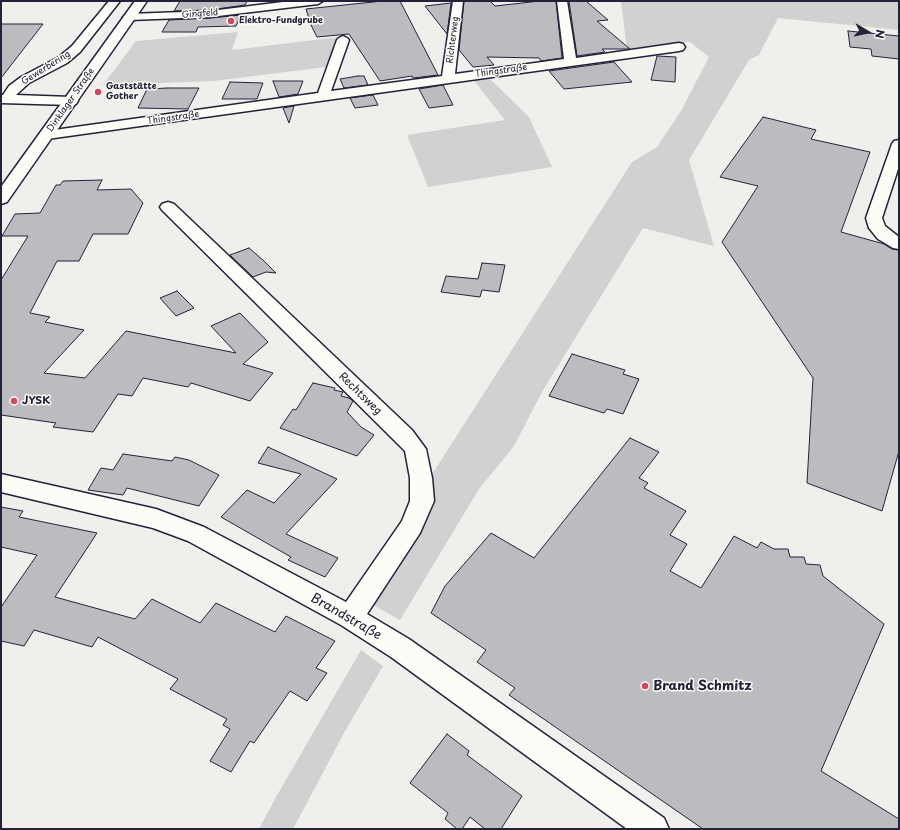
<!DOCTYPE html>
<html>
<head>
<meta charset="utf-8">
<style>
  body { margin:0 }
  #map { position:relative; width:900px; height:830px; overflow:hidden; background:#f0efec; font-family:"Playpen Sans",sans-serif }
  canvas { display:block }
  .frame { position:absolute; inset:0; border:2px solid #22223b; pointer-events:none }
  .north { position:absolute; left:848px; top:12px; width:40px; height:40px; -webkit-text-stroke:3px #fdfcf7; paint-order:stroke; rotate:99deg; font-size:11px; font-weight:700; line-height:16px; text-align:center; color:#22223b }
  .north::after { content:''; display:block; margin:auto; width:14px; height:18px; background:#22223b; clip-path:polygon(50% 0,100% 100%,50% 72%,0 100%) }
</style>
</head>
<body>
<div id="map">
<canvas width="900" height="830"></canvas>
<div class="frame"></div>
<div class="north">N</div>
</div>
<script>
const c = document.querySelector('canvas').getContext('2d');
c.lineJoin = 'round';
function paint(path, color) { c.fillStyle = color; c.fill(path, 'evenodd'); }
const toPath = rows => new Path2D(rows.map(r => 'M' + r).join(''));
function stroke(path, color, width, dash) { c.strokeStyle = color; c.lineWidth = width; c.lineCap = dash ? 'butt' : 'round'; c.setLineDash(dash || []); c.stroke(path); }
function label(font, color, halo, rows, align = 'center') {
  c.font = font + ' "Playpen Sans",sans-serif'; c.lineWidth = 3; c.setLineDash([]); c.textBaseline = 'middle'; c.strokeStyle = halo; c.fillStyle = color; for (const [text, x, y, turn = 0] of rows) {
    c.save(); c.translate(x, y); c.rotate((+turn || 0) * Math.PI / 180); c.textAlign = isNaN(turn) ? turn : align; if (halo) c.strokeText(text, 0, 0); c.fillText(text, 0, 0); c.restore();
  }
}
paint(toPath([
  [621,1,899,1,899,30,778,18,759,55,749,60,689,160,714,246,643,228,542,392,514,446,479,489,400,620,352,593,438,465,632,162,657,147,681,111,709,57,690,42,627,50],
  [238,32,232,50,339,37,326,67,214,81,103,85,136,41],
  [487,76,529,117,552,167,428,187,407,135,505,120,472,78],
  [361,650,383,666,344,733,293,829,259,829,276,797]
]), '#d2d1d1');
const building = toPath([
  [180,1,247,1,245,5,210,10,174,11,180,1],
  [383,1,400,1,438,75,413,78,412,76,380,81,349,34,317,37,311,25,306,9,383,1],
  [464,1,490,1,495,6,540,1,556,1,562,58,541,61,539,58,487,57,494,65,473,67,459,50,464,1],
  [569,1,586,1,608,20,597,21,630,49,602,49,605,52,577,56,569,1],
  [451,3,447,34,425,6,451,3],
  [241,15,236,26,198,27,196,32,162,32,169,20,210,18,241,15],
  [1,24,43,24,1,78,1,24],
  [848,31,899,36,899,59,872,56,871,49,850,47,848,31],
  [657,56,676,57,675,82,651,80,657,56],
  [614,62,632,82,564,89,549,71,614,62],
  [358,76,364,76,368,85,344,88,340,79,358,76],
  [273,81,303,81,298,94,279,97,273,81],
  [230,82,263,83,257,99,222,99,230,82],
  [443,85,453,105,429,108,419,89,443,85],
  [168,88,199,88,188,109,138,108,147,89,168,88],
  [373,95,378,105,355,108,350,98,373,95],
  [294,106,289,123,283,108,294,106],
  [763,117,816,130,811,139,870,152,841,232,884,244,892,249,899,250,899,451,882,511,807,483,813,378,722,242,758,186,720,177,763,117],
  [102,180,97,190,131,189,143,203,128,234,93,234,79,261,57,261,30,313,50,317,45,322,84,330,44,373,85,378,126,331,236,353,211,326,240,313,268,342,243,364,273,373,250,401,191,383,188,387,143,378,132,396,118,394,93,432,53,427,56,423,1,415,1,280,28,236,2,236,15,214,40,213,56,185,60,185,63,181,102,180],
  [249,248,264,261,276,273,266,272,253,277,230,255,249,248],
  [482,263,505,265,499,292,482,290,480,297,441,292,446,276,478,279,482,263],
  [177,291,194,308,176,316,160,298,177,291],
  [572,354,625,370,623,374,639,379,623,414,607,409,604,413,549,396,572,354],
  [313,383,335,388,334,390,343,392,341,396,349,398,353,401,347,412,361,427,374,435,357,456,280,428,293,409,296,410,313,383],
  [630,438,659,452,639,478,648,483,644,488,686,511,670,535,687,544,670,571,701,588,734,536,757,548,761,542,774,549,788,549,790,557,804,557,806,564,820,565,823,576,884,624,821,771,899,819,899,829,703,829,509,695,515,688,477,662,486,650,431,613,445,586,491,533,534,558,630,438],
  [268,447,337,479,286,534,338,558,325,577,288,560,291,557,221,517,247,490,274,503,301,474,258,463,268,447],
  [123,454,172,461,175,457,189,460,219,475,199,506,127,488,123,495,88,490,101,468,113,470,123,454],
  [1,507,23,511,19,517,97,533,55,597,135,619,152,599,200,623,216,603,275,632,286,616,335,641,316,668,327,673,307,701,290,691,254,743,250,741,231,772,210,761,230,729,223,725,227,719,170,689,178,679,98,637,92,647,34,630,24,646,1,641,1,607,37,555,1,547,1,507],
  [447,734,469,751,467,755,522,796,501,829,485,829,470,817,462,829,457,829,445,819,448,813,410,783,447,734]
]);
paint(building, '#bcbcc0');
stroke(building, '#22223b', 1);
const minor = toPath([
  [109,1,120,1,80,52,67,63,29,83,16,95,71,97,76,98,78,101,76,104,71,105,1,103,1,95,3,95,9,86,21,77,59,57,72,46,109,1],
  [291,1,323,1,318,4,210,17,129,20,123,17,129,14,210,11,291,1],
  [453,1,463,1,455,74,564,59,557,1,567,1,576,58,679,43,683,44,685,47,683,50,679,51,47,139,42,138,40,135,42,132,47,131,318,93,337,40,339,38,343,36,347,38,349,40,331,91,442,76,453,1],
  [899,140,899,166,882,218,885,226,899,237,899,249,893,248,878,239,869,228,866,218,892,144,894,141,899,140],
  [168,202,174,204,412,430,426,449,432,478,434,501,420,533,367,614,409,639,664,818,669,829,627,829,391,657,341,625,188,541,153,528,1,492,1,474,156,509,204,527,346,602,402,521,410,501,410,478,405,451,396,442,162,210,160,207,162,204,168,202]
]);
const secondary = toPath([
  [135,1,147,1,7,202,1,204,1,187,135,1]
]);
stroke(minor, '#22223b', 3);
stroke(secondary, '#22223b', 3);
paint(minor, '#fdfcf7');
paint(secondary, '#fdfcf7');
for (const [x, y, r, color] of [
  [231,21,4,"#d1495b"],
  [98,92,4,"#d1495b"],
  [14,401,4,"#d1495b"],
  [645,686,4,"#d1495b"]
]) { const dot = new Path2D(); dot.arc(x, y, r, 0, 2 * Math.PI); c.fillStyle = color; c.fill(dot); stroke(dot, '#fdfcf7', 1.5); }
label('9px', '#22223b', '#fdfcf7', [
  ["Gingfeld",200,14,-4],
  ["Richterweg",453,40,-83],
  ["Gewerbering",46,68,-32],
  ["Thingstraße",501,71,-8],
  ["Dinklager Straße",71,100,-55],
  ["Thingstraße",173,118,-8]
]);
label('bold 9px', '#22223b', '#fdfcf7', [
  ["Elektro-Fundgrube",239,21],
  ["Gaststätte",106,87],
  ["Gother",106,97]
], 'left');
label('11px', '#22223b', '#fdfcf7', [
  ["Rechtsweg",360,394,44]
]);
label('bold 11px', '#22223b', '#fdfcf7', [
  ["JYSK",22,401]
], 'left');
label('13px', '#22223b', '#fdfcf7', [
  ["Brandstraße",346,617,30]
]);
label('bold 13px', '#22223b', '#fdfcf7', [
  ["Brand Schmitz",653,686]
], 'left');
</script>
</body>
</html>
